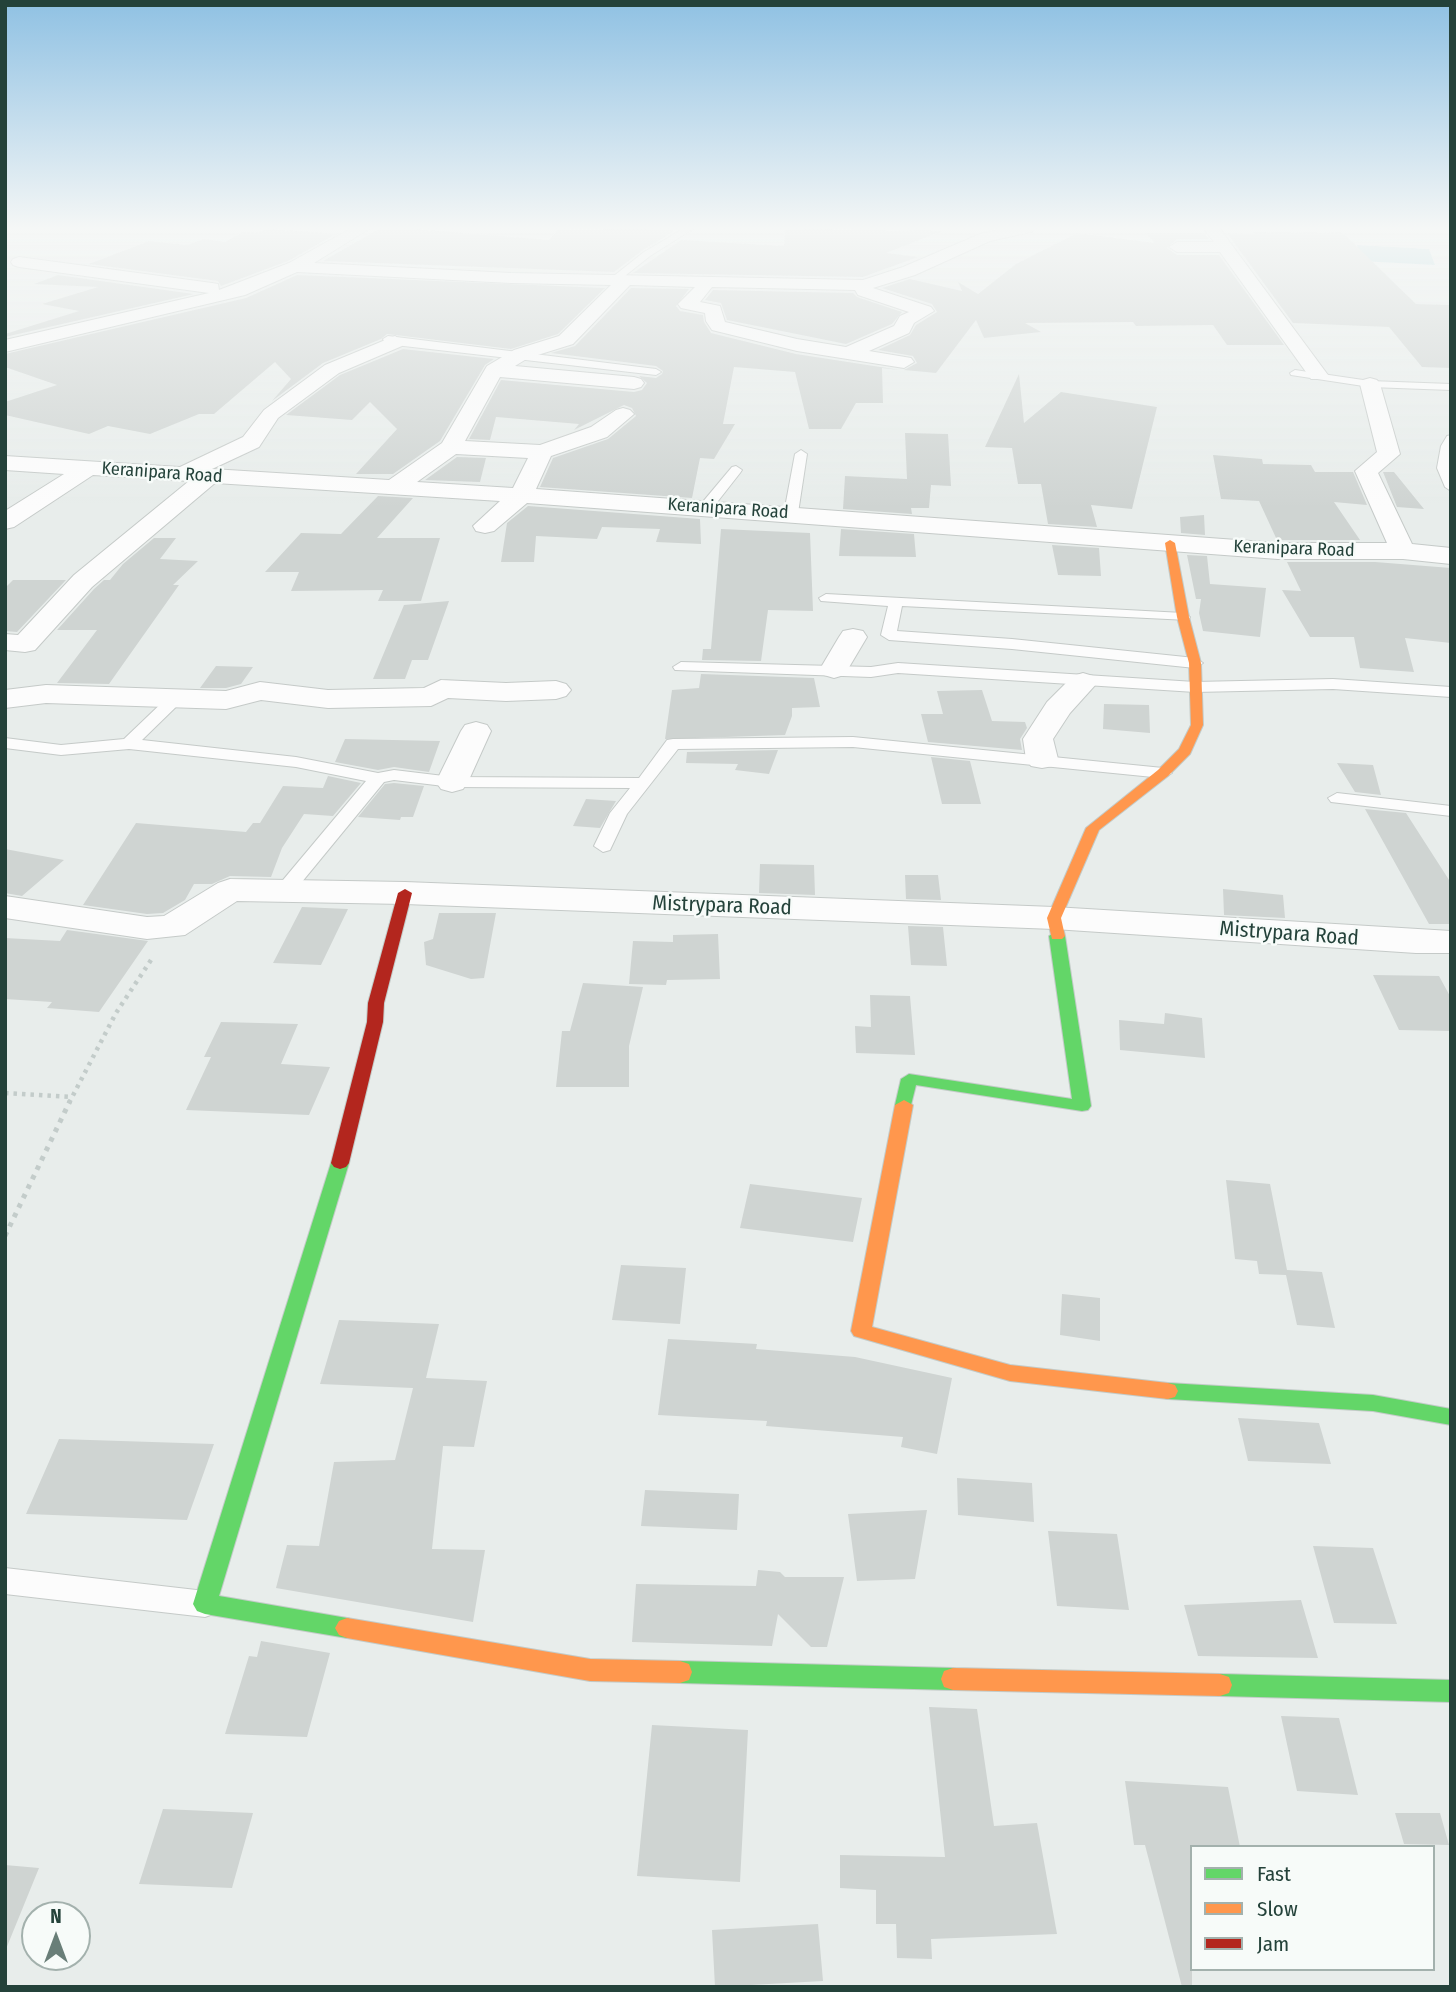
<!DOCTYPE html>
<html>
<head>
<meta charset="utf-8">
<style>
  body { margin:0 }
  #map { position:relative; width:1456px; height:1992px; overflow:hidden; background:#e8edeb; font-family:"Fira Sans Condensed",sans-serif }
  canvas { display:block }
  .frame { position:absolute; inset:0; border:7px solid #24423a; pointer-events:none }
  .legend { position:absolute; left:1190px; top:1845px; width:245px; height:126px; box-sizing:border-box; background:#f7fbf9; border:2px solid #a3b1ad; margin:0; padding:9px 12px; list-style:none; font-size:21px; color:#24423a }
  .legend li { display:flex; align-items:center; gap:14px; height:35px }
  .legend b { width:35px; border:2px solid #a3b1ad }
  .north { position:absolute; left:21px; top:1901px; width:70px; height:70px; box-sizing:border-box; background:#f7fbf9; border:2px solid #a3b1ad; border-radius:50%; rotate:0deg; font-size:19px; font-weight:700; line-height:28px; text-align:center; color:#24423a }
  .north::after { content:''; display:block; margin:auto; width:24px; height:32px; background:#697e78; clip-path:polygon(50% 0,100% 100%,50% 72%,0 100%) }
</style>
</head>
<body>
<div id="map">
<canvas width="1456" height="1992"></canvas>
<div class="frame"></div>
<ul class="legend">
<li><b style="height:9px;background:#63d668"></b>Fast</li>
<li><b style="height:9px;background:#ff974d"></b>Slow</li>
<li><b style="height:9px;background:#b3261e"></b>Jam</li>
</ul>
<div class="north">N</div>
</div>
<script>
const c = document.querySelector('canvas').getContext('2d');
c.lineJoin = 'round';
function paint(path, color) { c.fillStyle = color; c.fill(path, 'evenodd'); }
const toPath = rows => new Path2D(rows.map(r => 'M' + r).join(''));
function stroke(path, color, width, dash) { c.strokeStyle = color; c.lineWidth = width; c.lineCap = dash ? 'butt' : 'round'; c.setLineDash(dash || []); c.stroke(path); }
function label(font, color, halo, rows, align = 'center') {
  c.font = font + ' "Fira Sans Condensed",sans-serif'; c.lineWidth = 5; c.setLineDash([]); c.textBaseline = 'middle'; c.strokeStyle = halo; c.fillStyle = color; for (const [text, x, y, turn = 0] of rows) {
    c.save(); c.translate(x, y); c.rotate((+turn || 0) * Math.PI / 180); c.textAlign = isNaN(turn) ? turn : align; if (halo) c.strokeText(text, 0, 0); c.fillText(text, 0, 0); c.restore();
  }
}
paint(toPath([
  [1357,245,1429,249,1435,265,1360,261]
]), '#a9d4db');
paint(toPath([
  [267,229,336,234,288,261,221,286,218,281,89,264,149,241,187,245,204,239,225,242,243,232,258,233],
  [379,229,412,229,549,240,558,230,673,229,673,232,643,250,614,272,323,261],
  [785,229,942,231,886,253,918,257,863,277,633,273,681,240,784,246],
  [1253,232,1343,233,1416,304,1451,305,1451,368,1422,367,1389,327,1293,323,1227,233,1255,234],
  [1077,233,1155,243,1145,233,1204,233,1209,239,1177,239,1167,248,1177,255,1219,255,1284,345,1227,345,1213,325,1136,326,1133,322,1025,323,1041,332,984,338,976,320,936,373,904,370,917,363,913,356,878,350,910,335,916,325,937,312,932,304,882,288,910,279,962,291,958,282,978,294,1016,264],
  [58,275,194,294,5,337,5,334,79,311,42,304,98,287,34,284],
  [297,275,605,288,558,334,511,349,387,334,381,339,323,363,272,401,291,379,275,362,214,414,199,414,150,434,108,426,89,434,5,415,5,402,57,385,5,367,5,354,246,298],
  [631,288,689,289,676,306,680,311,703,315,704,322,711,333,796,354,900,370,882,368,883,403,856,403,841,429,809,429,795,372,734,367,723,424,735,424,714,459,700,458,692,498,540,487,553,458,608,439,636,416,632,408,624,405,574,430,579,424,496,417,490,440,469,439,501,380,634,392,642,390,647,383,639,376,656,378,662,374,663,371,656,366,551,353,575,346],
  [713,290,853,293,857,297,902,312,892,324,846,344,727,320,721,303,705,300],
  [403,349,494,359,485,365,440,441,393,474,356,474,397,429,370,402,352,420,286,415,340,375],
  [1019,374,1024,423,1061,392,1157,407,1132,509,1091,505,1097,527,1048,524,1041,484,1018,484,1012,448,985,447],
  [905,433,948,434,951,486,931,485,929,508,911,508,912,514,843,509,845,476,907,479],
  [1213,455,1262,459,1263,464,1311,465,1315,472,1353,472,1367,505,1334,502,1360,540,1277,540,1259,501,1221,499],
  [457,457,486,458,480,482,425,480],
  [1383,472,1394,472,1424,509,1397,507],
  [378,496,413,498,377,538,440,538,421,601,378,601,383,590,291,591,299,572,265,572,301,533,341,534],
  [528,506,700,519,701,544,656,542,660,529,602,527,597,539,536,536,534,562,501,562,507,523],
  [1204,515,1205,535,1181,533,1180,517],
  [721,529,810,533,813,611,768,610,761,661,702,660,703,649,711,649],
  [841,529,914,534,916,557,839,556],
  [154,538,176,538,160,559,198,561,173,585,179,585,109,684,57,683,97,630,57,630,94,589,104,580,110,580,123,564],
  [1052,545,1099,548,1101,576,1058,575],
  [1187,555,1207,556,1210,584,1266,588,1260,637,1203,631,1199,613,1201,599,1196,599],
  [1287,562,1375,562,1451,568,1451,643,1405,638,1414,672,1360,668,1354,637,1310,637,1282,590,1301,591],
  [13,580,66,580,17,632,5,631,5,588],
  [449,601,428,660,412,660,405,679,373,679,404,605],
  [216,666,253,667,241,684,226,688,200,688],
  [701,674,814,678,820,707,792,708,792,716,785,735,665,739,672,690,699,688],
  [982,690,992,721,1025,722,1027,728,1020,739,1022,750,928,742,921,714,943,714,937,691],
  [1104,704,1149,705,1150,733,1103,729],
  [345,739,440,741,429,772,394,767,378,770,335,762],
  [778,750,769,774,735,770,738,764,686,763,687,752],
  [931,757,970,761,981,804,942,804],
  [1337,763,1373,765,1381,795,1355,792],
  [328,776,361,783,333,816,304,814,282,848,271,877,230,876,212,884,194,884,185,900,163,913,147,914,83,905,136,823,246,832,253,823,260,823,283,786,323,788],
  [394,783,424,786,413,817,401,817,400,820,358,817,385,784],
  [586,799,616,801,600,828,573,826],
  [1365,809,1406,813,1451,883,1451,924,1429,924],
  [5,849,64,860,22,896,5,893],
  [760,864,814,865,815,895,759,893],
  [905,875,938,875,941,900,906,899],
  [1223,889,1283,895,1285,918,1224,915],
  [302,907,348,909,321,965,273,963],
  [439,913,496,913,484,978,471,979,426,965,424,942,433,939],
  [908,926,943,927,947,966,911,965],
  [67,930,148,941,99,1012,47,1008,52,1002,5,999,5,938,60,941],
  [718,934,720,979,667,980,666,985,629,984,633,941,673,942,673,935],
  [1373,975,1439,976,1451,998,1451,1031,1399,1030],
  [583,983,643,987,629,1046,629,1087,556,1087,562,1031,570,1031],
  [870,995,910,996,915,1055,856,1053,855,1026,871,1027],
  [1165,1013,1202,1018,1205,1058,1120,1050,1119,1020,1164,1024],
  [221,1022,298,1024,281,1064,330,1067,309,1115,186,1110,211,1057,204,1057],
  [1226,1180,1270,1184,1287,1270,1322,1272,1335,1328,1297,1325,1286,1275,1259,1274,1257,1261,1235,1259],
  [750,1184,862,1198,853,1242,740,1228],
  [621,1265,686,1268,680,1324,612,1320],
  [1062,1294,1100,1298,1100,1341,1060,1335],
  [339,1320,439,1324,426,1378,487,1381,474,1447,443,1446,432,1549,485,1550,473,1622,276,1588,287,1545,319,1546,334,1462,395,1460,413,1388,320,1384],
  [668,1339,757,1344,756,1349,855,1357,952,1378,937,1454,901,1447,903,1437,766,1426,767,1421,658,1415],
  [1238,1418,1319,1423,1331,1464,1248,1461],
  [59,1439,214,1444,187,1520,26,1514],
  [957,1478,1032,1483,1034,1522,958,1515],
  [645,1490,739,1494,737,1530,641,1526],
  [927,1510,915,1579,857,1581,848,1514],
  [1048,1531,1117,1534,1129,1610,1057,1606],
  [1313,1546,1373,1548,1397,1624,1334,1623],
  [758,1570,780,1572,785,1577,844,1577,827,1647,811,1647,778,1614,772,1646,632,1642,636,1584,756,1586],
  [1301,1600,1318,1658,1198,1656,1184,1605],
  [261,1641,330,1653,307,1737,225,1734,249,1656,257,1657],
  [929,1707,977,1709,994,1826,1037,1823,1057,1934,931,1939,932,1959,897,1958,896,1924,876,1924,876,1890,840,1888,840,1855,945,1857],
  [1281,1716,1339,1718,1358,1795,1297,1791],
  [652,1725,748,1730,740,1882,637,1876],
  [1125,1781,1228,1787,1240,1847,1192,1847,1192,1987,1182,1987,1145,1845,1134,1845],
  [163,1809,253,1813,232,1888,139,1884],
  [1395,1813,1440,1813,1449,1845,1404,1844],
  [5,1865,39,1868,6,1949,5,1949],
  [818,1924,823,1981,715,1987,712,1930]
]), '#cfd4d2');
const lane = toPath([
  [683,229,693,229,650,256,616,283,610,283,610,279,644,252,683,229],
  [388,336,656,369,661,372,656,375,395,345,384,341,383,339,388,336],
  [1295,370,1370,381,1451,384,1451,390,1370,387,1291,375,1290,373,1295,370],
  [1451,435,1449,468,1451,491,1445,487,1437,468,1441,446,1447,436,1451,435],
  [801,450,807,454,798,513,791,517,784,513,795,454,801,450],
  [736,466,742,470,740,473,711,510,701,510,701,504,732,467,736,466],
  [826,594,1183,613,1190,617,1188,620,902,606,897,631,1012,639,1195,658,1203,663,1195,668,1012,649,889,640,881,635,888,606,821,601,819,598,826,594],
  [681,662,871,667,898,663,1195,682,1333,679,1451,687,1451,697,1333,689,1195,692,898,673,871,677,675,670,673,667,681,662],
  [175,694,183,699,181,702,142,740,296,757,378,773,394,770,452,777,639,778,667,740,673,739,853,737,1163,768,1172,773,1163,778,853,747,678,749,627,814,610,850,603,852,594,846,610,813,630,788,452,787,394,780,384,782,292,894,285,896,278,894,275,890,278,886,366,781,296,767,129,749,61,755,5,748,5,738,61,745,124,739,169,696,175,694],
  [1337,793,1451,806,1451,816,1331,802,1328,798,1337,793],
  [5,1568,205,1591,216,1595,220,1604,216,1613,205,1617,5,1594,5,1568]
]);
const street = toPath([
  [350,229,369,229,314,263,511,273,863,280,903,267,980,234,1002,229,1034,229,1031,232,990,241,915,275,873,288,931,307,934,311,914,323,909,333,869,351,911,358,914,362,904,368,797,351,712,330,706,321,705,313,681,308,678,304,695,287,630,285,573,344,528,358,515,366,634,377,641,379,644,383,641,387,634,389,500,377,465,441,540,445,591,427,616,410,623,408,630,410,634,414,607,437,551,456,536,489,1278,543,1387,543,1355,471,1377,452,1360,384,1363,380,1370,378,1377,380,1380,384,1400,454,1378,473,1412,544,1451,548,1451,564,1403,559,1278,559,527,503,494,531,485,533,476,531,473,526,500,501,215,483,92,587,35,650,25,652,5,650,5,634,18,635,74,575,189,481,93,475,14,527,5,529,5,511,64,474,5,470,5,456,180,467,243,437,264,410,325,365,395,336,404,342,402,346,339,373,278,418,259,447,212,469,389,480,442,443,487,366,514,350,559,336,611,285,511,283,297,272,245,295,5,352,5,340,209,293,19,267,13,265,11,262,13,259,19,257,212,283,218,284,219,290,289,263,350,229],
  [712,287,855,290,858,295,909,312,900,316,894,326,846,347,797,339,725,322,720,306,700,302,712,287],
  [456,454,528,458,513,488,417,482,456,454],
  [1204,229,1220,229,1325,371,1328,375,1325,379,1311,379,1220,252,1177,252,1169,247,1177,242,1214,242,1204,229],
  [853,629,863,631,867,637,848,669,844,675,834,678,824,675,820,669,839,637,843,631,853,629],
  [1083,673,1093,676,1098,682,1070,713,1053,739,1058,759,1053,766,1042,768,1031,766,1026,759,1023,739,1047,702,1073,676,1083,673],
  [441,680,506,683,556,681,566,684,571,690,566,696,556,699,506,701,448,698,431,706,328,708,261,700,226,709,46,703,5,708,5,690,46,685,226,691,260,682,328,690,424,688,441,680],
  [476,722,487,725,491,731,468,782,463,789,452,792,441,789,436,782,461,731,465,725,476,722],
  [230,879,405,882,1054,907,1451,931,1451,953,1416,953,1054,929,405,904,237,901,185,935,147,939,5,918,5,896,147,917,164,916,218,883,230,879]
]);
const fast = toPath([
  [1057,931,1065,936,1091,1106,1088,1110,1082,1111,916,1085,910,1109,898,1109,895,1105,901,1079,909,1074,1072,1099,1049,936,1057,931],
  [340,1157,346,1159,349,1163,219,1596,347,1618,355,1621,359,1628,355,1635,347,1638,205,1614,197,1611,193,1604,331,1163,334,1159,340,1157],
  [1168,1383,1373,1395,1451,1409,1451,1425,1373,1411,1168,1399,1161,1397,1158,1391,1161,1385,1168,1383],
  [680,1661,953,1668,962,1671,965,1679,962,1687,953,1690,680,1683,671,1680,668,1672,671,1664,680,1661],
  [1220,1674,1451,1680,1451,1702,1220,1696,1211,1693,1208,1685,1211,1677,1220,1674]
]);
const slow = toPath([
  [1170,540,1175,543,1189,617,1201,663,1203,725,1190,754,1168,776,1099,830,1061,918,1065,936,1062,939,1052,939,1047,918,1086,828,1158,770,1179,749,1191,725,1189,663,1177,617,1165,543,1170,540],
  [904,1100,913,1105,872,1327,1010,1365,1168,1383,1175,1385,1178,1391,1175,1397,1168,1399,1010,1381,854,1336,851,1331,895,1105,904,1100],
  [347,1618,590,1659,680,1661,689,1664,692,1672,689,1680,680,1683,590,1681,347,1638,339,1635,335,1628,339,1621,347,1618],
  [953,1668,1220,1674,1229,1677,1232,1685,1229,1693,1220,1696,953,1690,944,1687,941,1679,944,1671,953,1668]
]);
const jam = toPath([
  [405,889,412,893,384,1003,383,1022,349,1163,346,1167,340,1169,334,1167,331,1163,367,1022,368,1003,398,893,405,889]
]);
stroke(lane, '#c5cac8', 2);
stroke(street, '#c5cac8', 2);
stroke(fast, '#c3cbc8', 2);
stroke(slow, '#c3cbc8', 2);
stroke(jam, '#c3cbc8', 2);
stroke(toPath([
  [5,1093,72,1097],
  [69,1103,116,1013,153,957]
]), '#c3ccca', 4.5, [3.5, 5]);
stroke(toPath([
  [5,1236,70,1101]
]), '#c3ccca', 5, [4.5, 6]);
paint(lane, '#fcfcfc');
paint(street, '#fcfcfc');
paint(fast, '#63d668');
paint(slow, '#ff974d');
paint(jam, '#b3261e');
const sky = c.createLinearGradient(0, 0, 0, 508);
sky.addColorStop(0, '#8fc1e3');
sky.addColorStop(0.45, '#f5f7f6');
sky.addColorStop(1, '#f5f7f600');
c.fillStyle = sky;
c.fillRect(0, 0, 1456, 508);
label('18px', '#24423a', '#f7fbf9', [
  ["Keranipara Road",162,473,4],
  ["Keranipara Road",728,509,4],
  ["Keranipara Road",1294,549,2]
]);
label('21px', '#24423a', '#f7fbf9', [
  ["Mistrypara Road",722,906,2],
  ["Mistrypara Road",1289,934,4]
]);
</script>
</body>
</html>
